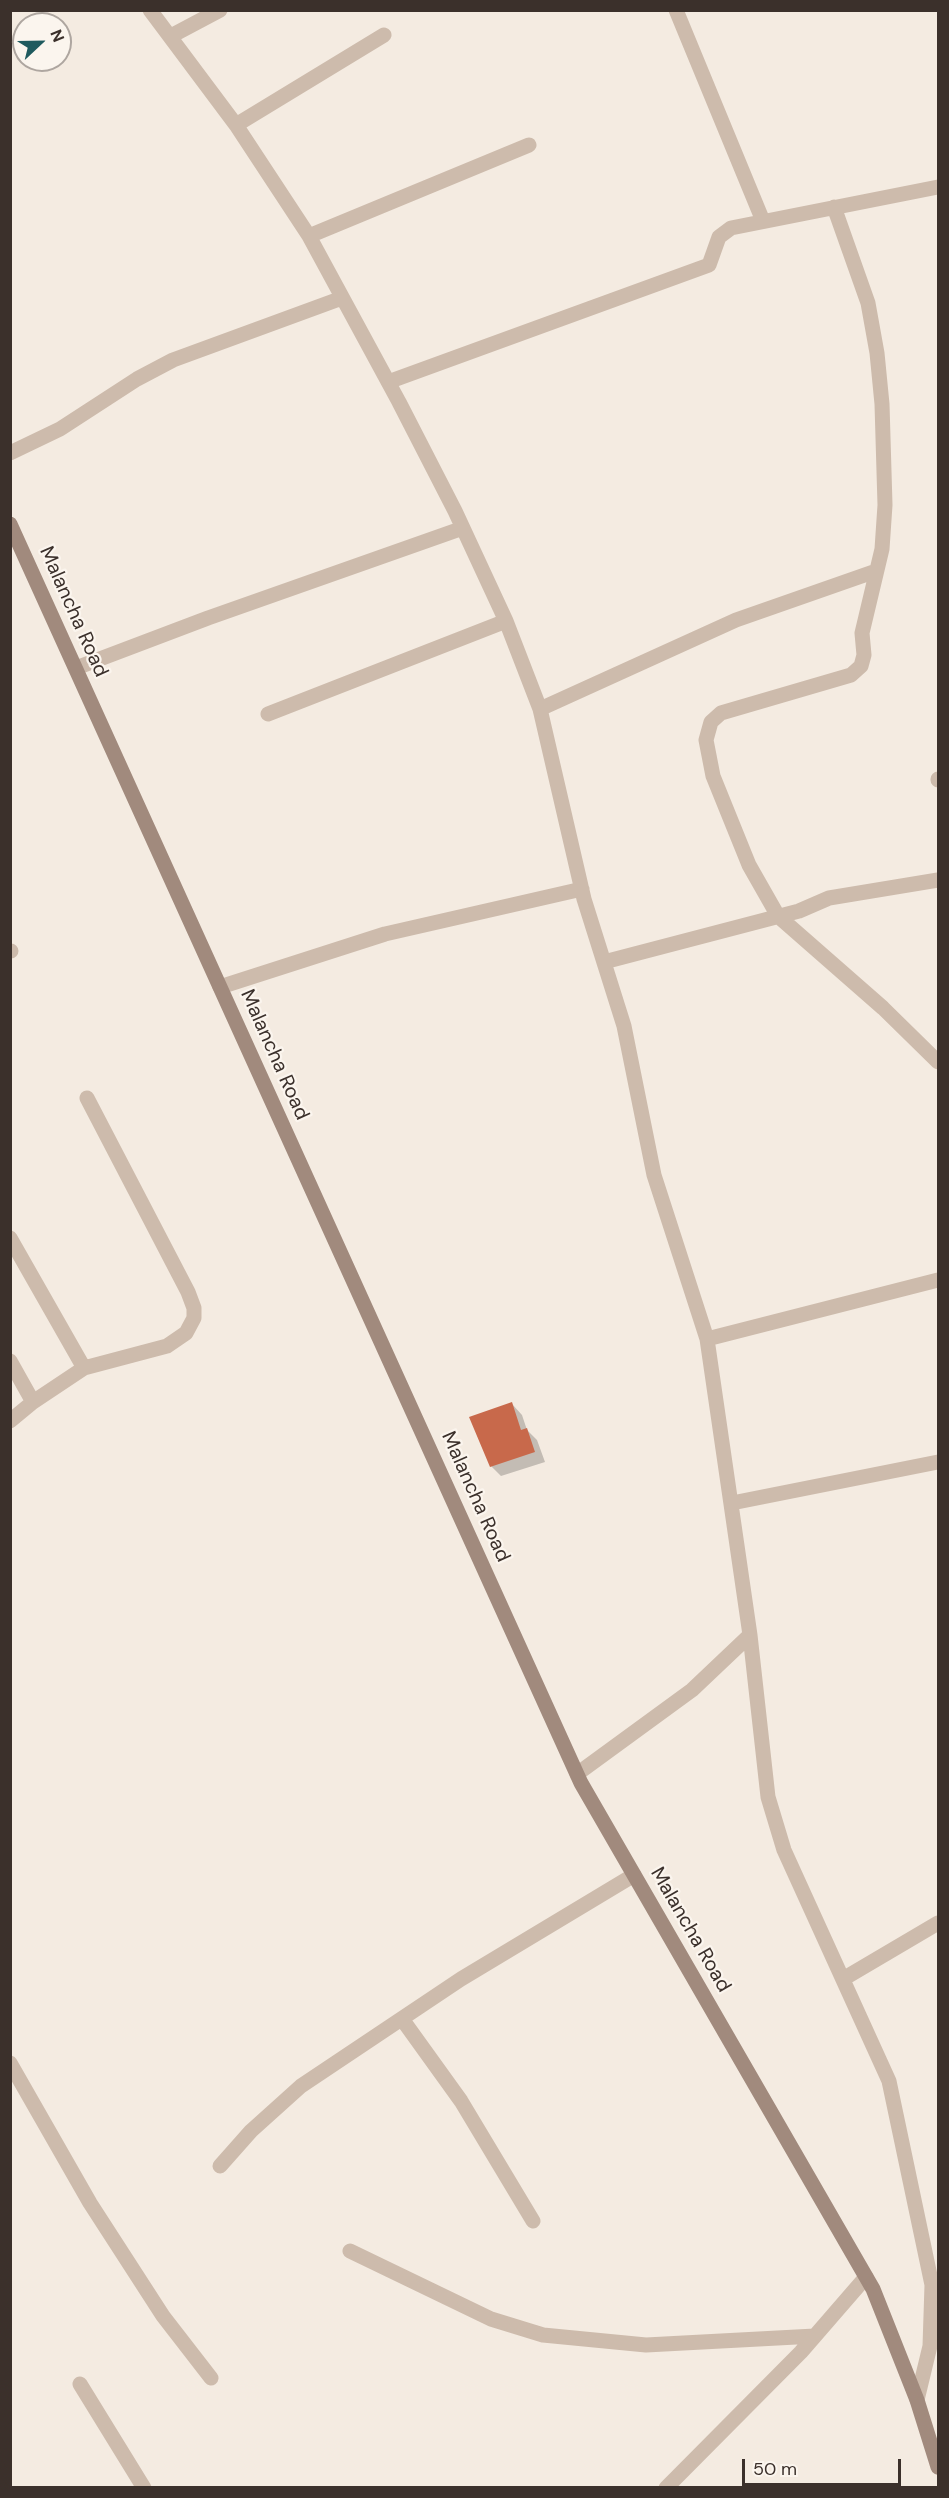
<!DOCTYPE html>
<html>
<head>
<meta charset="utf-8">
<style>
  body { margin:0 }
  #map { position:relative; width:949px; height:2498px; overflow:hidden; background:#f4ebe1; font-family:"DM Sans",sans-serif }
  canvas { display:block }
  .frame { position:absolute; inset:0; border:12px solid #3b302b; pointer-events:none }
  .north { position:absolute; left:12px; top:12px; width:60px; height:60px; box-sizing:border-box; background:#fbf5ee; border:2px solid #aea6a0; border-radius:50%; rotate:68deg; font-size:16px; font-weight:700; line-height:24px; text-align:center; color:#3b302b }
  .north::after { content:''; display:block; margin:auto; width:21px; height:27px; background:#1f5a5e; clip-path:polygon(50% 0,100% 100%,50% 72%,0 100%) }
  .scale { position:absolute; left:742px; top:2459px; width:159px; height:27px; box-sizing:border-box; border:3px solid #3b302b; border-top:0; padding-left:8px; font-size:18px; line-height:21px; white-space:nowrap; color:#3b302b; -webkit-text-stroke:4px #fbf5ee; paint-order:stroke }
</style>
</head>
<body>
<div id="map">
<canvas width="949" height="2498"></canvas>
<div class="frame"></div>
<div class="north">N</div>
<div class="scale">50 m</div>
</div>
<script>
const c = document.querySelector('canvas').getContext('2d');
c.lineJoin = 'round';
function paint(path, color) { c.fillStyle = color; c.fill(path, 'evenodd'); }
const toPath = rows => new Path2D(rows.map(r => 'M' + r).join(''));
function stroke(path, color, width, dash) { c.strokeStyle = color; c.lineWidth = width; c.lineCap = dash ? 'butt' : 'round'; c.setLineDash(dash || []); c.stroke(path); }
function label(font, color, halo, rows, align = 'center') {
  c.font = font + ' "DM Sans",sans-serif'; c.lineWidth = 4.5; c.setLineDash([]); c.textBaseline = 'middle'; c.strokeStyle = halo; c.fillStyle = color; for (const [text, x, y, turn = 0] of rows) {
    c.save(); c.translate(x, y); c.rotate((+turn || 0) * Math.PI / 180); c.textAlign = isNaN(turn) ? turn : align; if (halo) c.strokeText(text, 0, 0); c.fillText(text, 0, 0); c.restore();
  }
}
paint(toPath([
  [512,1404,522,1415,527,1430,537,1440,545,1462,501,1476,491,1466,471,1418]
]), '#0003');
paint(toPath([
  [512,1402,521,1430,527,1428,535,1452,490,1467,469,1417]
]), '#c8694b');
stroke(toPath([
  [150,10,236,125,309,236,399,402,455,511,506,621,540,709,584,899,624,1026,654,1175,707,1339,750,1635,768,1797,784,1850,889,2081,932,2285,930,2346,917,2400],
  [676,10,763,221],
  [171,36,220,10],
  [236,125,384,35],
  [834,207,868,303,877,353,882,404,885,505,882,549,862,633,864,655,861,666,851,675,721,713,711,722,706,740,713,776,749,865,778,916,883,1008,938,1062],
  [309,236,529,145],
  [388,382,709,265,719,237,731,228,938,187],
  [10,453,60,429,137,379,173,360,342,298],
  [76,668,208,618,463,528],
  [540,709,736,620,876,571],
  [268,714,506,621],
  [938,779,938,780],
  [10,951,11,951],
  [604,962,799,911,829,898,938,880],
  [220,987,385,934,582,889],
  [10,1238,84,1368],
  [707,1339,938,1280],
  [10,1361,33,1402],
  [10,1421,33,1402,84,1368,167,1346,186,1333,194,1318,194,1308,188,1292,87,1098],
  [732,1503,938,1462],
  [577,1774,692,1690,750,1635],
  [843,1979,938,1923],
  [402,2019,461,2101,533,2221],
  [10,2063,90,2203,163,2316,211,2378],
  [220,2166,251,2131,301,2086,461,1979,634,1875],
  [350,2251,491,2319,543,2335,646,2345,815,2336],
  [80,2384,144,2488],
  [666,2488,801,2352,866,2277]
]), '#cdbbac', 15);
stroke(toPath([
  [10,524,581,1783,873,2289,917,2400,938,2467]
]), '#a18a7d', 15);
label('20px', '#3b302b', '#fbf5ee', [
  ["Malancha Road",73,612,66],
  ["Malancha Road",274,1055,66],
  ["Malancha Road",475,1497,66],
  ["Malancha Road",690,1930,60]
]);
</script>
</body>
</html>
